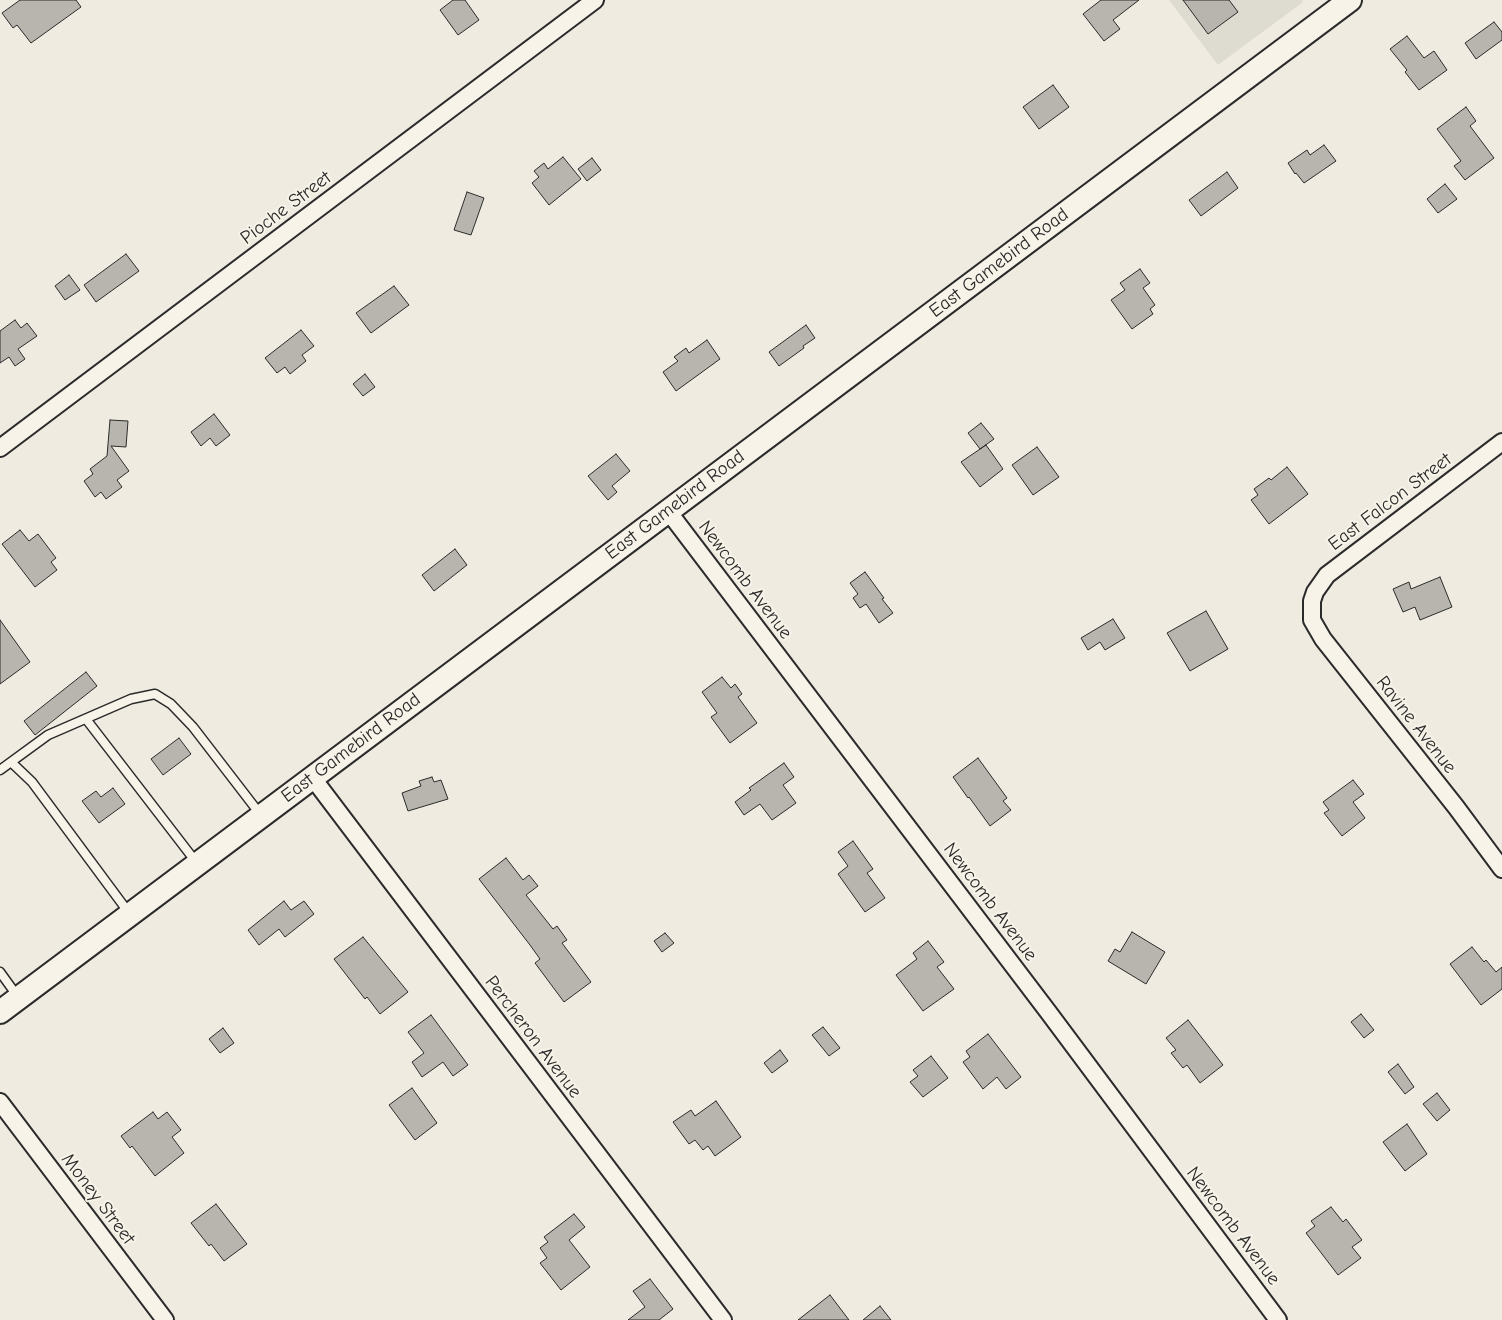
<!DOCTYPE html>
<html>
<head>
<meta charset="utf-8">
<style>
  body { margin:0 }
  canvas { display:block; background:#efebe0 }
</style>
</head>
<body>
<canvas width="1502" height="1320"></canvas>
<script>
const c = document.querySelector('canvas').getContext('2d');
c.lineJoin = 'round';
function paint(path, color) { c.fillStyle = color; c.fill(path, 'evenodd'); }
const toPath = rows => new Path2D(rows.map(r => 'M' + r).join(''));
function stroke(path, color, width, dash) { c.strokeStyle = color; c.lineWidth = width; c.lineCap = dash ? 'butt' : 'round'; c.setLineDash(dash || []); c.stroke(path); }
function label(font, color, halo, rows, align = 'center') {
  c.font = font + ' "Comic Neue",sans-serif'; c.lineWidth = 4; c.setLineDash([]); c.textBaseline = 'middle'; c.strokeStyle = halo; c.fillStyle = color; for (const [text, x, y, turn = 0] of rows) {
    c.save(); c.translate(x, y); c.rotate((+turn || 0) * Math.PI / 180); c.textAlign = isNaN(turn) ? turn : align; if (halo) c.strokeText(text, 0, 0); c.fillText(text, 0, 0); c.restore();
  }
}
paint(toPath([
  [1169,0,1302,0,1303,2,1218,65]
]), '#dedbd1');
const building = toPath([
  [20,0,76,0,81,7,31,43,17,25,13,28,2,13,20,0],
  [453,0,465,0,479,20,458,35,440,10,453,0],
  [1101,0,1139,0,1113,20,1120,29,1104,41,1083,14,1101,0],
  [1183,0,1229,0,1238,12,1208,34,1183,0],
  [1494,22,1502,32,1502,40,1476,59,1465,43,1494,22],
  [1407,36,1424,58,1434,51,1447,70,1419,90,1405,72,1407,70,1390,49,1407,36],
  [1053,85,1069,107,1039,129,1023,107,1053,85],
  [1466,107,1476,121,1470,126,1494,158,1465,180,1454,166,1461,161,1437,129,1466,107],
  [1324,145,1336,161,1304,183,1296,173,1295,174,1288,163,1307,150,1310,155,1324,145],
  [563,157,581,179,549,205,532,183,539,177,534,171,544,163,548,169,563,157],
  [592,158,601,170,587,181,578,169,592,158],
  [1227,172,1238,188,1201,216,1189,200,1227,172],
  [1445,184,1457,199,1438,213,1427,199,1445,184],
  [467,192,484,198,471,235,454,230,467,192],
  [126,254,139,271,96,302,84,285,126,254],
  [1140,269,1150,283,1143,288,1155,305,1150,309,1153,314,1132,329,1111,300,1125,290,1120,283,1140,269],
  [69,275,80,290,65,300,55,286,69,275],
  [394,286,409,305,371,333,356,313,394,286],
  [15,320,21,328,27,323,37,336,18,349,25,359,15,366,9,357,0,363,0,331,15,320],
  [806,325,815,338,803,346,804,348,779,366,769,352,806,325],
  [301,330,314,346,302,355,306,361,290,374,285,367,277,373,265,358,301,330],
  [707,340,720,359,676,391,663,372,678,361,674,357,686,348,689,353,707,340],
  [365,374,375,387,363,396,353,384,365,374],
  [214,414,230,435,216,446,210,438,201,446,191,432,214,414],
  [110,420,128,421,126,447,111,446,129,471,117,480,122,487,106,499,101,492,95,497,84,481,93,474,90,469,107,456,110,420],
  [981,423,994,439,980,449,968,433,981,423],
  [986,445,1003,469,980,487,961,462,986,445],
  [1037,447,1059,477,1033,495,1012,465,1037,447],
  [616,454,630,471,612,486,617,492,608,500,588,476,616,454],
  [1287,467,1308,494,1269,524,1251,500,1258,495,1254,489,1269,478,1271,480,1287,467],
  [20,530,29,541,38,534,56,558,51,562,57,570,35,587,2,544,20,530],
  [455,549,467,565,434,591,422,575,455,549],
  [865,572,884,598,882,599,893,613,879,623,866,604,860,608,853,598,858,594,850,583,865,572],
  [1440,577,1452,607,1420,620,1415,607,1403,612,1393,589,1409,582,1411,589,1440,577],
  [1206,611,1228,649,1190,671,1167,633,1206,611],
  [1113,619,1125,638,1105,650,1100,642,1088,650,1081,638,1113,619],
  [0,620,30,662,0,684,0,620],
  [86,672,97,686,35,735,24,721,86,672],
  [722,677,731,688,735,684,742,694,738,697,757,723,730,743,711,717,717,713,702,692,722,677],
  [179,738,191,754,163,775,151,759,179,738],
  [978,758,1007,798,1003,801,1011,810,990,826,969,797,968,798,953,777,978,758],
  [784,763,794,777,783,785,796,803,772,820,760,804,744,815,735,802,751,790,749,788,784,763],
  [432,777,434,782,441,780,448,799,408,811,402,793,421,786,419,781,432,777],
  [1353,780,1364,794,1353,802,1365,818,1342,836,1324,813,1329,810,1323,802,1353,780],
  [113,788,125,804,99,823,82,801,96,791,101,797,113,788],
  [853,841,873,869,867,873,885,898,865,912,838,874,848,866,838,852,853,841],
  [506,858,523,880,529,875,538,886,526,895,553,929,557,926,567,940,562,943,591,982,564,1002,535,963,540,959,530,945,479,879,506,858],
  [284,901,291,910,304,901,314,914,285,937,279,929,259,945,248,930,284,901],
  [1132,932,1165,952,1146,984,1108,961,1115,949,1120,952,1132,932],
  [665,933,674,943,662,952,654,941,665,933],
  [363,937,408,992,380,1014,367,997,365,999,334,959,363,937],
  [928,941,944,962,937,967,954,989,923,1011,896,975,917,959,913,953,928,941],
  [1472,947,1484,962,1486,960,1496,972,1502,967,1502,989,1481,1005,1450,964,1472,947],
  [1361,1014,1374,1030,1364,1038,1351,1022,1361,1014],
  [431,1015,468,1065,453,1076,443,1062,422,1077,412,1062,424,1053,408,1032,431,1015],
  [1188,1020,1223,1065,1200,1083,1187,1065,1183,1068,1171,1053,1176,1050,1166,1038,1188,1020],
  [823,1027,840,1048,829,1056,812,1035,823,1027],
  [223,1028,234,1043,220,1053,209,1039,223,1028],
  [988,1034,1021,1077,1006,1089,997,1077,983,1089,963,1062,970,1057,966,1051,988,1034],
  [780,1050,788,1061,772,1073,764,1063,780,1050],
  [931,1056,948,1078,923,1097,910,1082,918,1076,913,1070,931,1056],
  [1398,1064,1414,1087,1405,1094,1388,1072,1398,1064],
  [412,1088,437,1123,415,1140,389,1105,412,1088],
  [1437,1093,1450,1110,1437,1121,1423,1104,1437,1093],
  [716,1101,741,1137,715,1156,708,1146,703,1150,695,1140,689,1144,673,1122,691,1110,695,1116,716,1101],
  [153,1112,158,1119,167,1112,181,1130,172,1137,184,1153,155,1176,132,1146,130,1148,121,1136,153,1112],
  [1407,1124,1427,1154,1405,1171,1383,1142,1407,1124],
  [216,1204,247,1244,224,1261,211,1244,209,1246,191,1223,216,1204],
  [1331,1207,1343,1222,1346,1219,1362,1240,1352,1247,1361,1258,1338,1275,1306,1233,1315,1226,1311,1221,1331,1207],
  [574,1214,585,1227,569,1240,590,1267,561,1290,540,1263,547,1258,540,1248,548,1242,544,1237,574,1214],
  [650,1279,673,1309,659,1320,628,1320,645,1307,633,1291,650,1279],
  [830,1295,849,1320,798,1320,830,1295],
  [880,1306,891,1320,863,1320,880,1306]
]);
paint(building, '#b8b5ae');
stroke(building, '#2b2b2b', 1);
const service = toPath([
  [86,719,196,862],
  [11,762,32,782,129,913],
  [0,770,48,735,131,699,155,694,171,704,193,727,260,814],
  [0,972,18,997]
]);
const minor = toPath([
  [1502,442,1327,575,1315,592,1312,601,1312,620,1323,639,1456,807,1502,869],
  [0,448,595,0],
  [668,511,1049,1013,1278,1320],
  [312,777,723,1320],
  [0,1102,165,1320]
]);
const secondary = toPath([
  [0,1012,1350,0]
]);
stroke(service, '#2b2b2b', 11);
stroke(minor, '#2b2b2b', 20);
stroke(secondary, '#2b2b2b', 26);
stroke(service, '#f7f3e8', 8);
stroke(minor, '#f7f3e8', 16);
stroke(secondary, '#f7f3e8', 22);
label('19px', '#2b2b2b', '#f7f3e8', [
  ["Pioche Street",286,208,-37],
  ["East Gamebird Road",999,263,-37],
  ["East Falcon Street",1390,502,-37],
  ["East Gamebird Road",675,505,-37],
  ["Newcomb Avenue",745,580,53],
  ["Ravine Avenue",1416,725,52],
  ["East Gamebird Road",351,748,-37],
  ["Newcomb Avenue",990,902,53],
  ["Percheron Avenue",533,1037,53],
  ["Money Street",98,1199,53],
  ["Newcomb Avenue",1233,1226,53]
]);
</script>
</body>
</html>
